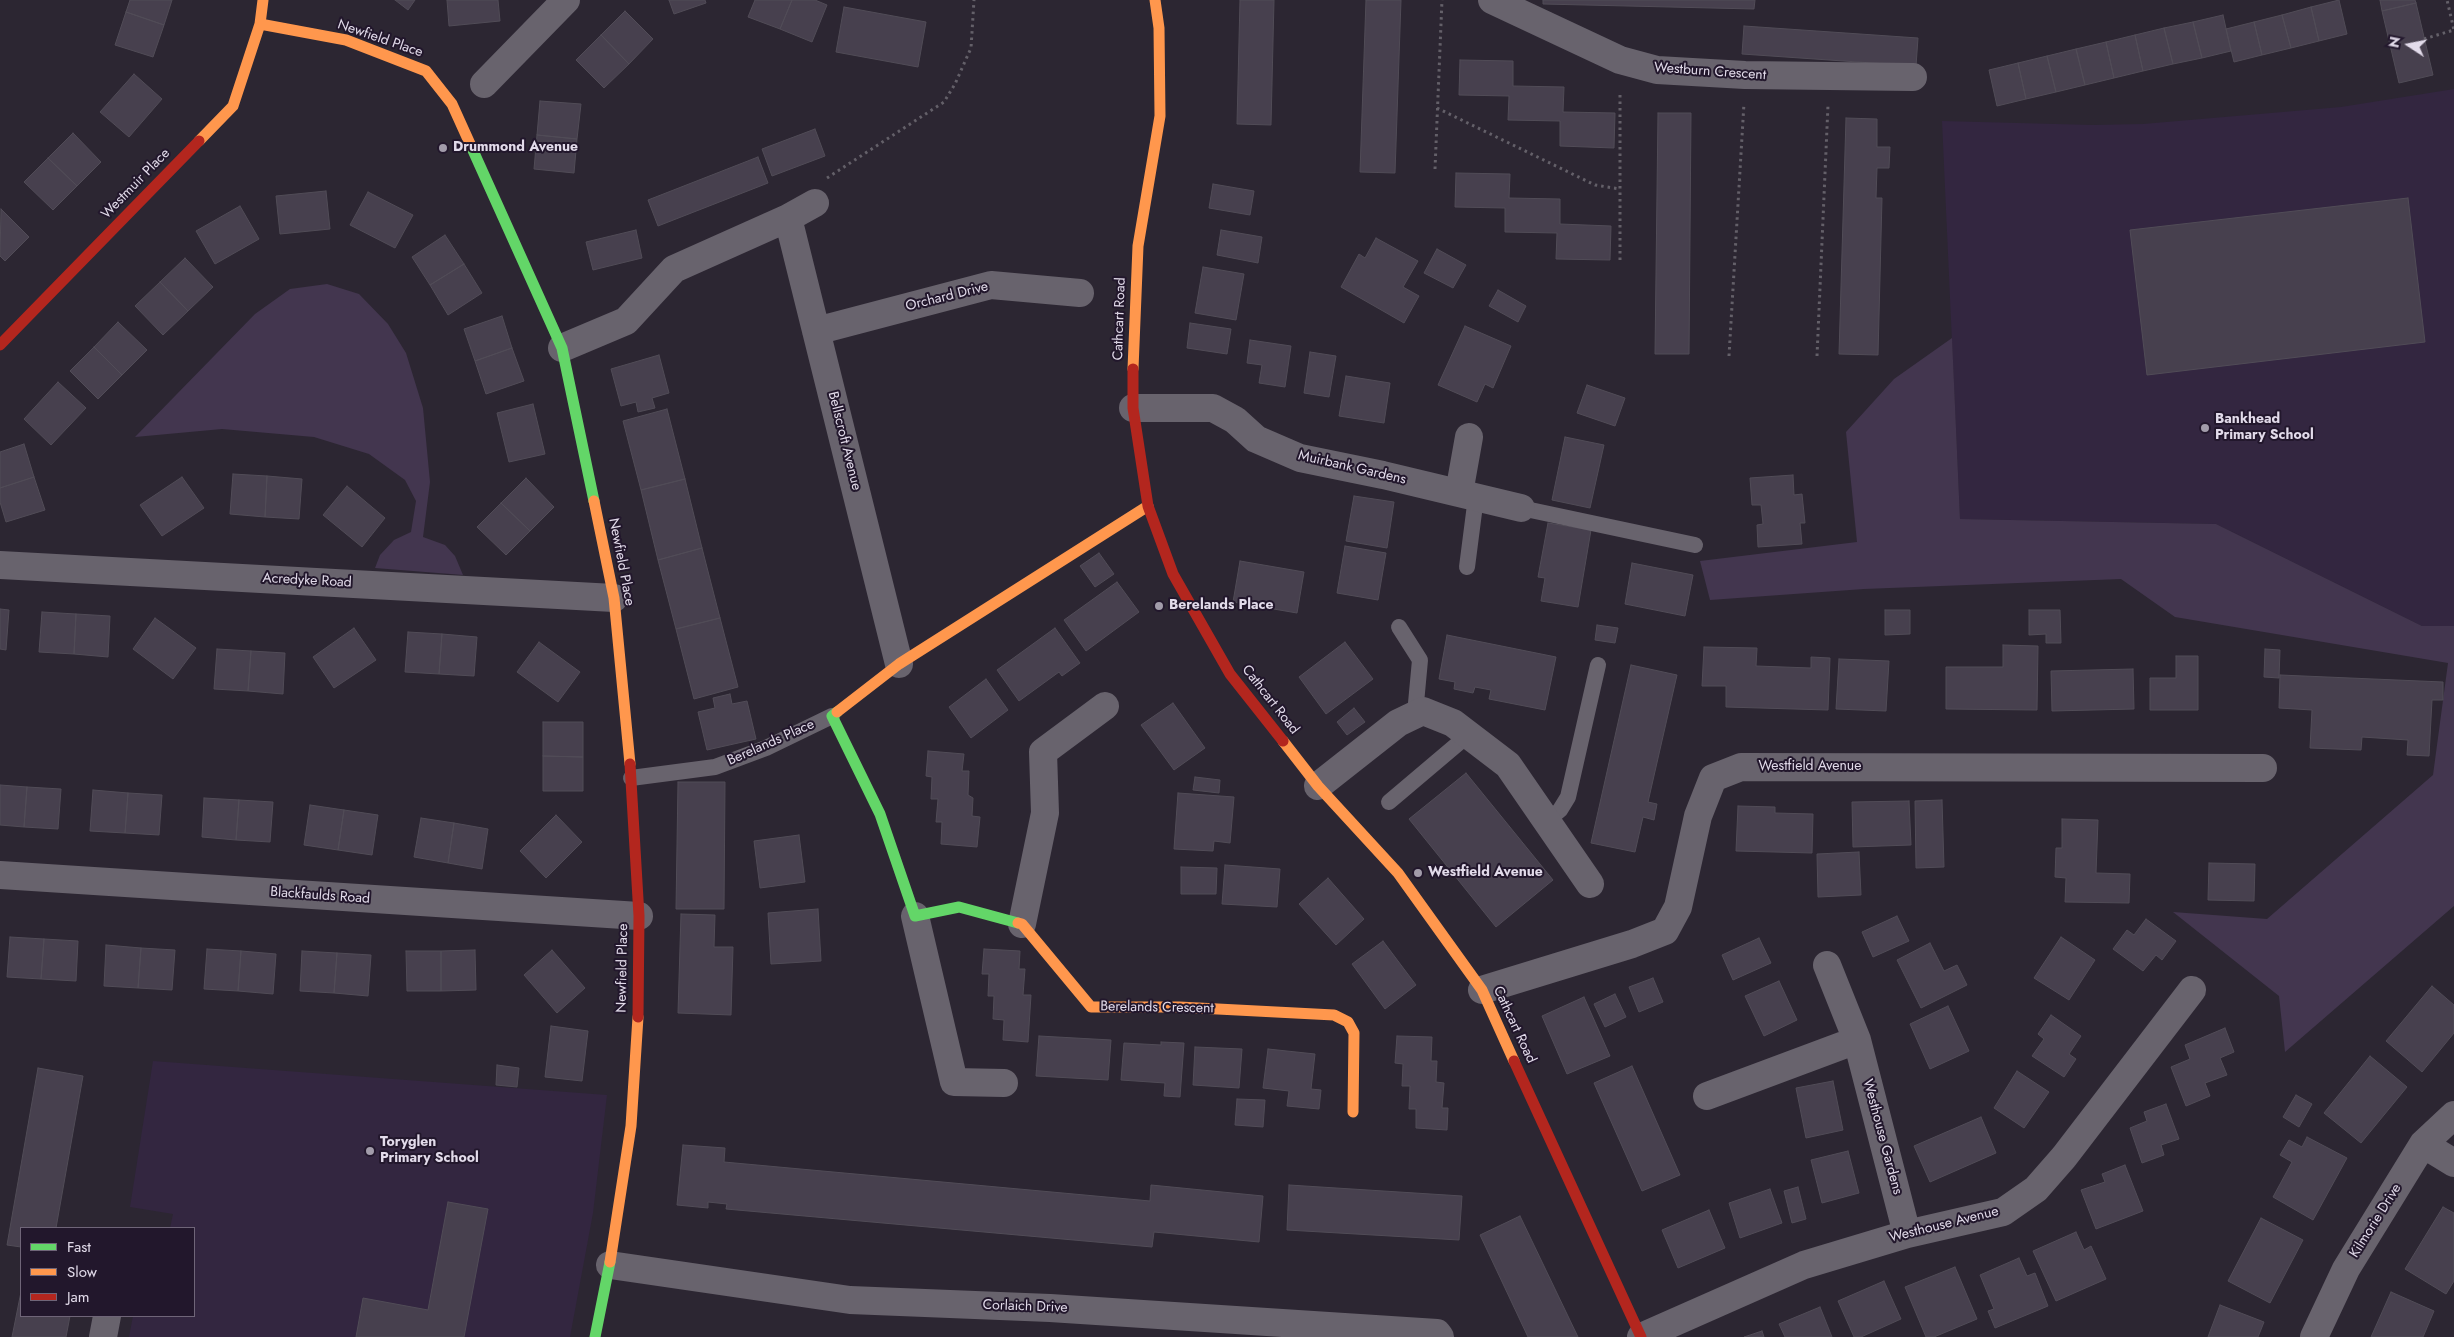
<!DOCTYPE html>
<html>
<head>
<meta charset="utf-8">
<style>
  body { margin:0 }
  #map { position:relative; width:2454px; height:1337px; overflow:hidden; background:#2c2632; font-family:Jost,sans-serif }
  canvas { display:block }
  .legend { position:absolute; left:20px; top:1227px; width:175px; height:90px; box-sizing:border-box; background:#22172c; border:1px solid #6f6578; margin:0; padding:6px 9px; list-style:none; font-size:15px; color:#e2dbea }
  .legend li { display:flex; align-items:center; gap:10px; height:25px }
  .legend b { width:25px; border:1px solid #6f6578 }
  .north { position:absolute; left:2384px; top:20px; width:50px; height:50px; -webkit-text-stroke:4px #22172c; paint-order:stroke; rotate:281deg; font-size:14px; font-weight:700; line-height:20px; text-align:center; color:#e2dbea }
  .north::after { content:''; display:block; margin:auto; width:18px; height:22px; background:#e2dbea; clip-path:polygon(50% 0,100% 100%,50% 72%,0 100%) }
</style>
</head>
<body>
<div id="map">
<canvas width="2454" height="1337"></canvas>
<ul class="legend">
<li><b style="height:6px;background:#63d668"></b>Fast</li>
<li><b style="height:6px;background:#ff974d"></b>Slow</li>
<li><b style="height:6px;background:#b3261e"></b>Jam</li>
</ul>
<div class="north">N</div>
</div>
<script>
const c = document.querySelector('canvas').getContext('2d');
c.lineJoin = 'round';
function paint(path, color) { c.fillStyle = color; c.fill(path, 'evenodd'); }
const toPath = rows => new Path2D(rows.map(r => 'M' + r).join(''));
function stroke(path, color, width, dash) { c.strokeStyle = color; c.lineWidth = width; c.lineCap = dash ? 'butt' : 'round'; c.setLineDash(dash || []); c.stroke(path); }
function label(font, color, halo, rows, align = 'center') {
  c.font = font + ' Jost,sans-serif'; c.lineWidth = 4; c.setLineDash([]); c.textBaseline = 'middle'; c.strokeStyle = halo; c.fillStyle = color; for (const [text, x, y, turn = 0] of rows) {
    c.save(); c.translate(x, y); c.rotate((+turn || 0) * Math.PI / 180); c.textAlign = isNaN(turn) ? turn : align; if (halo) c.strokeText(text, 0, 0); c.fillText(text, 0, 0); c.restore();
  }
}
paint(toPath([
  [2454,89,2454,626,2422,626,2216,524,1960,519,1942,121,2093,125,2143,124,2341,107],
  [153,1061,607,1095,593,1213,570,1337,129,1337,133,1316,194,1316,194,1228,170,1228,173,1214,130,1207]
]), '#332640');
paint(toPath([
  [327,284,359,294,388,324,406,353,423,408,430,482,423,537,445,545,455,556,463,575,375,568,380,555,394,540,411,532,416,501,405,480,369,454,314,437,222,429,135,437,255,314,290,289],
  [1952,338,1960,519,2216,524,2422,626,2454,626,2454,906,2285,1052,2279,996,2173,912,2267,919,2433,775,2448,663,2175,617,2121,579,1864,589,1710,600,1700,561,1857,542,1846,432,1894,379]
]), '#43364f');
const building = toPath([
  [130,0,172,0,164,25,126,12,130,0],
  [395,0,415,0,408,10,395,0],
  [447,0,498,0,500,21,449,26,447,0],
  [669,0,705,0,706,3,674,14,669,0],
  [755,0,792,0,780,29,748,17,755,0],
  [792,0,815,0,827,5,812,42,780,29,792,0],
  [1240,0,1274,0,1271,125,1237,124,1240,0],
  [1366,0,1401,0,1395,173,1360,172,1366,0],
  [1543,0,1755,0,1754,9,1543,4,1543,0],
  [2339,0,2347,34,2319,41,2311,7,2339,0],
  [2380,0,2415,0,2416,3,2382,11,2380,0],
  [2416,3,2433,75,2399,83,2382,11,2416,3],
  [844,7,926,22,918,67,836,52,844,7],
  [2311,7,2319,41,2291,48,2282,15,2311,7],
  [625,11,653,39,629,64,601,35,625,11],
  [126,12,164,25,153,57,115,45,126,12],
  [2223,15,2231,51,2202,58,2193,22,2223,15],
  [2282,15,2291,48,2262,55,2254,22,2282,15],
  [2193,22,2202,58,2173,64,2164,28,2193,22],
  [2254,22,2262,55,2234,62,2226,29,2254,22],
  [1744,26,1918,38,1916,66,1742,54,1744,26],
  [2164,28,2173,64,2143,71,2135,35,2164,28],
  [601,35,629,64,604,88,576,60,601,35],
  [2135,35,2143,71,2114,78,2106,42,2135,35],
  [2106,42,2114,78,2085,85,2076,49,2106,42],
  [2076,49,2085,85,2056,92,2047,56,2076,49],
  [2047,56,2056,92,2026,99,2018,63,2047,56],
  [1460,60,1513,61,1513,86,1564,87,1563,112,1615,113,1614,148,1560,146,1560,121,1508,120,1509,96,1459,95,1460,60],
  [2018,63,2026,99,1997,106,1989,70,2018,63],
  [134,74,162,99,129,137,100,112,134,74],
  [540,101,581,104,577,139,537,135,540,101],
  [1658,113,1691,113,1689,354,1655,354,1658,113],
  [1846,118,1877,119,1877,147,1890,147,1889,168,1877,168,1876,198,1882,198,1878,355,1839,354,1846,118],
  [815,129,825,156,772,176,762,149,815,129],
  [73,133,101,162,77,186,48,158,73,133],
  [537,135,577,139,574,173,534,169,537,135],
  [758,157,768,183,658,226,648,200,758,157],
  [48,158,77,186,53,210,24,182,48,158],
  [1456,173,1510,174,1509,198,1560,199,1560,224,1611,226,1610,260,1556,259,1557,233,1505,232,1505,208,1455,207,1456,173],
  [1213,184,1254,191,1250,215,1209,208,1213,184],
  [326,191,330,229,280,234,276,196,326,191],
  [368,192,413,215,395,248,350,225,368,192],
  [2408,198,2425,342,2147,375,2130,230,2408,198],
  [240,206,259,239,215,264,196,231,240,206],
  [1,209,29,237,5,261,0,256,1,209],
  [636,230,642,258,593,270,586,242,636,230],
  [1221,230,1262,237,1258,263,1217,255,1221,230],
  [445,235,464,264,430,285,412,257,445,235],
  [1376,238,1418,261,1403,287,1419,296,1404,323,1341,287,1359,254,1365,258,1376,238],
  [1437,249,1466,265,1453,288,1424,273,1437,249],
  [185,258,213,287,188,311,160,282,185,258],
  [464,264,482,293,448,315,430,285,464,264],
  [1203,267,1244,274,1236,320,1195,313,1203,267],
  [160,282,188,311,163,335,135,306,160,282],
  [1498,290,1526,306,1518,322,1489,306,1498,290],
  [502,316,512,348,475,361,464,329,502,316],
  [118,322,147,350,122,375,94,347,118,322],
  [1190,323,1231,329,1227,354,1187,348,1190,323],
  [1465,326,1511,346,1493,388,1485,384,1477,402,1438,385,1465,326],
  [1250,340,1291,346,1285,387,1259,383,1262,365,1247,363,1250,340],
  [94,347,122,375,98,399,70,371,94,347],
  [512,348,524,381,486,394,475,361,512,348],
  [1310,352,1336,356,1329,397,1304,393,1310,352],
  [659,355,669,393,652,398,655,408,638,412,636,402,621,406,611,369,659,355],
  [1346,376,1390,383,1384,423,1339,416,1346,376],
  [58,382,86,408,51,445,24,419,58,382],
  [1587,385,1625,398,1615,426,1577,413,1587,385],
  [533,404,545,454,509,462,497,413,533,404],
  [667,409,685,479,641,490,623,421,667,409],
  [1565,437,1604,445,1590,508,1552,500,1565,437],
  [24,444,34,477,0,488,0,452,24,444],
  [233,474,267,476,265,517,230,514,233,474],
  [1793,475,1794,495,1802,494,1805,523,1800,523,1802,544,1758,547,1757,525,1763,524,1761,505,1752,505,1750,478,1793,475],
  [267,476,302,479,299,519,265,517,267,476],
  [34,477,45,510,6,522,0,502,0,488,34,477],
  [182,477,204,508,162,536,140,505,182,477],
  [526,478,554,507,530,531,501,503,526,478],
  [685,479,702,548,658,560,641,490,685,479],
  [347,486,385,518,362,547,323,515,347,486],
  [1354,496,1394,502,1387,548,1346,541,1354,496],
  [501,503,530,531,506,555,477,527,501,503],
  [1548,523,1591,530,1578,607,1541,601,1545,578,1538,577,1548,523],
  [1345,546,1386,553,1378,600,1337,593,1345,546],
  [702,548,720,618,676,629,658,560,702,548],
  [1099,553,1114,574,1095,587,1080,566,1099,553],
  [1240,561,1304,572,1297,613,1233,602,1240,561],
  [1632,563,1693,575,1685,616,1625,604,1632,563],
  [1117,582,1139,612,1086,651,1064,620,1117,582],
  [0,609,9,610,6,650,0,649,0,609],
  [1885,610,1910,610,1910,634,1885,635,1885,610],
  [2029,610,2060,610,2061,643,2046,643,2046,634,2029,635,2029,610],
  [42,612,76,614,74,654,39,652,42,612],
  [76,614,110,616,108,657,74,654,76,614],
  [155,618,196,648,173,679,133,649,155,618],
  [720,618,738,687,694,699,676,629,720,618],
  [1597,625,1618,628,1615,643,1595,640,1597,625],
  [354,628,376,660,334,688,313,657,354,628],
  [1055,628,1080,663,1062,676,1059,672,1019,701,997,670,1055,628],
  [408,632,442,634,439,674,405,672,408,632],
  [442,634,477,637,474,676,439,674,442,634],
  [1447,635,1556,657,1545,710,1489,699,1491,690,1475,687,1473,693,1454,689,1455,682,1439,679,1447,635],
  [539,642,580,672,558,702,517,672,539,642],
  [1345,642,1373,679,1326,714,1299,677,1345,642],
  [2003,645,2038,646,2037,710,1946,709,1946,667,2003,667,2003,645],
  [1704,647,1757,648,1756,666,1811,668,1811,657,1830,658,1828,710,1726,707,1726,686,1702,686,1704,647],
  [217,649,251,651,248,691,214,689,217,649],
  [2265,649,2280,650,2279,678,2264,677,2265,649],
  [251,651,285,653,283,694,248,691,251,651],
  [2176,656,2198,656,2198,710,2150,710,2150,678,2176,678,2176,656],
  [1839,659,1889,661,1886,711,1836,709,1839,659],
  [1631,665,1677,675,1648,802,1657,804,1654,820,1643,817,1635,852,1591,843,1631,665],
  [2133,669,2134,709,2052,711,2051,671,2133,669],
  [2280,675,2443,682,2443,700,2432,700,2429,756,2407,755,2408,740,2362,737,2361,750,2310,748,2312,710,2279,708,2280,675],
  [986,679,1008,710,971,738,949,707,986,679],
  [730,694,732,704,747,701,756,739,707,750,698,712,715,708,713,698,730,694],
  [1173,703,1205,748,1174,770,1141,725,1173,703],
  [1354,708,1365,722,1347,735,1337,722,1354,708],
  [543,722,583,722,583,757,543,756,543,722],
  [928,751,964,754,962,771,969,771,968,795,973,798,972,816,980,817,977,847,941,844,942,822,936,822,938,799,931,799,932,777,926,776,928,751],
  [543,756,583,757,583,791,543,791,543,756],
  [1466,773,1553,880,1496,927,1409,819,1466,773],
  [1195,777,1220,780,1219,793,1193,790,1195,777],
  [678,782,725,782,724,909,676,909,678,782],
  [0,785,27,787,24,827,0,825,0,785],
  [27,787,61,789,58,829,24,827,27,787],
  [93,790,128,793,125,833,90,831,93,790],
  [128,793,162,795,159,835,125,833,128,793],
  [1178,793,1234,797,1230,843,1214,841,1213,851,1174,849,1178,793],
  [204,798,239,800,236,840,202,837,204,798],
  [239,800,273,802,270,842,236,840,239,800],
  [1942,800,1944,867,1916,868,1915,801,1942,800],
  [1909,801,1911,845,1853,847,1852,802,1909,801],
  [310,805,344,810,338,850,304,845,310,805],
  [1738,806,1775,807,1775,813,1813,814,1812,853,1736,851,1738,806],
  [344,810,378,815,372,855,338,850,344,810],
  [556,815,582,842,546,878,520,851,556,815],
  [421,818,454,823,448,863,414,857,421,818],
  [2062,819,2098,820,2096,873,2130,874,2129,903,2065,902,2066,878,2055,877,2056,848,2062,848,2062,819],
  [454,823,488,829,482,869,448,863,454,823],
  [799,835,805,882,760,888,754,841,799,835],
  [1859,852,1861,895,1818,897,1817,854,1859,852],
  [2209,863,2255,864,2254,901,2208,900,2209,863],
  [1225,865,1280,869,1277,907,1222,904,1225,865],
  [1181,867,1217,868,1216,894,1181,894,1181,867],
  [1328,878,1364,919,1336,945,1299,904,1328,878],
  [818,909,821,961,771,964,768,913,818,909],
  [681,914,715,915,714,947,733,947,731,1015,678,1013,681,914],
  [1897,916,1909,941,1873,957,1862,932,1897,916],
  [2146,919,2176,941,2162,960,2156,955,2143,971,2113,949,2127,930,2134,935,2146,919],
  [10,937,44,939,41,979,7,977,10,937],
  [2061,937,2095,960,2069,1000,2034,978,2061,937],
  [1759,938,1771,963,1733,980,1722,955,1759,938],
  [44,939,78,941,76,981,41,979,44,939],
  [1383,941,1416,985,1385,1009,1352,964,1383,941],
  [1930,943,1944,971,1957,965,1967,985,1921,1008,1897,960,1930,943],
  [106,945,141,948,138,988,104,986,106,945],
  [141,948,175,950,172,990,138,988,141,948],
  [207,949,241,951,238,991,204,989,207,949],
  [984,949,1020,951,1019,969,1025,969,1023,995,1031,995,1028,1042,1003,1040,1004,1020,993,1019,994,996,988,996,989,974,982,974,984,949],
  [475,950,476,990,441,991,441,951,475,950],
  [552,950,585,988,557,1013,524,975,552,950],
  [241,951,276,954,273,994,238,991,241,951],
  [302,951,337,953,334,993,300,991,302,951],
  [406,951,441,951,441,991,407,991,406,951],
  [337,953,371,955,368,996,334,993,337,953],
  [1653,978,1663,1002,1639,1012,1629,987,1653,978],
  [1779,981,1797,1020,1764,1036,1745,996,1779,981],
  [2432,986,2454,1005,2454,1033,2422,1072,2386,1041,2432,986],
  [1615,994,1626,1017,1605,1027,1594,1004,1615,994],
  [1584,997,1610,1056,1567,1074,1542,1016,1584,997],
  [1948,1006,1969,1051,1930,1069,1910,1024,1948,1006],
  [2051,1015,2081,1036,2069,1054,2076,1059,2064,1077,2032,1056,2044,1039,2038,1034,2051,1015],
  [551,1026,588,1031,582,1081,545,1077,551,1026],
  [2225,1028,2234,1052,2220,1058,2227,1075,2205,1083,2210,1096,2186,1106,2171,1067,2190,1059,2185,1045,2225,1028],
  [1039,1036,1111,1040,1108,1080,1036,1076,1039,1036],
  [1397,1036,1432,1037,1431,1061,1437,1061,1436,1082,1444,1083,1442,1108,1448,1108,1447,1130,1416,1128,1416,1109,1409,1109,1410,1086,1402,1086,1403,1064,1395,1063,1397,1036],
  [1161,1042,1184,1043,1180,1097,1164,1096,1165,1083,1121,1080,1124,1043,1161,1045,1161,1042],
  [1195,1047,1242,1049,1239,1088,1193,1085,1195,1047],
  [1268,1049,1315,1054,1311,1089,1321,1090,1319,1109,1287,1106,1289,1091,1263,1088,1268,1049],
  [2370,1056,2407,1087,2361,1143,2324,1113,2370,1056],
  [497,1065,519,1068,517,1087,496,1085,497,1065],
  [1632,1066,1680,1175,1642,1191,1594,1083,1632,1066],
  [38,1068,83,1076,56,1228,21,1228,21,1247,7,1245,38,1068],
  [2017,1071,2049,1092,2024,1128,1994,1108,2017,1071],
  [1833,1081,1843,1130,1806,1138,1796,1088,1833,1081],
  [2296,1095,2312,1104,2299,1127,2283,1117,2296,1095],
  [1237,1099,1265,1100,1263,1127,1235,1125,1237,1099],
  [2166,1104,2179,1139,2161,1145,2164,1155,2142,1163,2130,1128,2147,1121,2144,1112,2166,1104],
  [1981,1117,1996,1153,1930,1182,1914,1146,1981,1117],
  [2307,1137,2347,1158,2313,1220,2273,1197,2292,1162,2280,1155,2289,1140,2302,1147,2307,1137],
  [683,1145,725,1148,724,1162,1150,1201,1151,1185,1263,1196,1259,1242,1154,1232,1152,1247,726,1209,727,1204,708,1202,708,1208,677,1205,683,1145],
  [1848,1151,1859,1193,1822,1203,1811,1160,1848,1151],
  [2125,1165,2143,1211,2096,1229,2081,1190,2105,1182,2102,1174,2125,1165],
  [1289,1185,1462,1196,1459,1240,1287,1230,1289,1185],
  [1798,1187,1806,1219,1792,1223,1784,1191,1798,1187],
  [1770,1189,1782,1223,1740,1238,1729,1203,1770,1189],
  [448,1202,488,1209,464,1337,356,1337,363,1298,428,1310,448,1202],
  [2443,1207,2454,1213,2454,1281,2446,1294,2405,1269,2443,1207],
  [1709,1210,1725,1248,1678,1268,1662,1230,1709,1210],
  [1520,1216,1578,1337,1528,1337,1480,1235,1520,1216],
  [2261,1218,2303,1240,2270,1303,2228,1281,2261,1218],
  [2076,1232,2084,1250,2091,1246,2106,1279,2056,1301,2033,1251,2076,1232],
  [2019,1258,2027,1276,2035,1273,2048,1306,1995,1328,1988,1311,1994,1309,1980,1275,2019,1258],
  [1955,1267,1977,1319,1934,1337,1926,1337,1905,1287,1955,1267],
  [1884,1281,1901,1319,1861,1337,1854,1337,1838,1301,1884,1281],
  [21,1292,21,1316,70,1316,66,1337,12,1337,21,1292],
  [2391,1292,2434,1311,2423,1337,2371,1337,2391,1292],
  [2220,1305,2264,1322,2258,1337,2208,1337,2220,1305],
  [1820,1307,1832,1337,1785,1337,1779,1324,1820,1307],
  [1762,1331,1764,1337,1744,1337,1762,1331]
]);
paint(building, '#47404e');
stroke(building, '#514c57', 1);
stroke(toPath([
  [2424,39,2454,30,2447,0],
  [1437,108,1595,185,1620,189],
  [1435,169,1442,0],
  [827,178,944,102,955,84,971,48,974,0],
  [1620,260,1620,91],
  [1729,356,1744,103],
  [1817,356,1828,105]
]), '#646069', 3, [2.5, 4]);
stroke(toPath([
  [1521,508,1695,545],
  [1467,567,1476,497],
  [1399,627,1420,660,1415,714],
  [631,778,715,767,766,748,832,716],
  [1389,802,1467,736],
  [1547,821,1560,810,1568,797,1598,665]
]), '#68636d', 16);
stroke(toPath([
  [1492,0,1620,60,1657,70,1745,75,1913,77],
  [484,84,566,0],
  [788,218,899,664],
  [816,331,991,285,1080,293],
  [562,348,626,321,674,269,788,218,815,203],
  [1133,408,1213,408,1235,420,1256,439,1300,458,1383,475,1521,508],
  [1459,493,1469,437],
  [0,565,614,598],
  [1318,786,1398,723,1423,711,1453,723,1508,765,1590,884],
  [0,875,639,916],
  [915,916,954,1082,1004,1083],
  [1022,924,1045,813,1043,752,1105,706],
  [1827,965,1857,1040,1907,1234],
  [1482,990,1632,944,1665,931,1678,907,1698,816,1713,778,1741,767,2263,768],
  [1707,1096,1857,1040],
  [2423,1144,2454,1163],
  [610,1265,850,1300,1050,1308,1437,1333,1440,1337],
  [103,1337,107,1316],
  [1641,1337,1804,1265,1907,1234,2003,1212,2036,1189,2064,1157,2192,990],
  [2314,1337,2346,1269,2423,1144,2454,1115]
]), '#68636d', 28);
stroke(toPath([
  [471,146,562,348,594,501],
  [837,712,832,716,880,814,915,916,959,907,1018,923],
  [595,1337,610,1262]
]), '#63d668', 11);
stroke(toPath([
  [260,24,346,40,426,71,452,104,471,146],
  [199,141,233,106,260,24,263,0],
  [1133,369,1138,246,1160,116,1159,28,1155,0],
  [594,501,614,598,630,764],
  [837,712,899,664,1148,506],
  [1283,741,1318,786,1398,873,1482,990,1514,1061],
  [1018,923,1022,924,1091,1007,1179,1007,1334,1015,1348,1022,1354,1033,1353,1112],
  [610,1262,631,1126,638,1017]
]), '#ff974d', 11);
stroke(toPath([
  [0,345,199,141],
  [1133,369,1133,408,1148,506,1173,574,1230,674,1283,741],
  [630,764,639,916,638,1017],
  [1514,1061,1641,1337]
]), '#b3261e', 11);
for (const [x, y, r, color] of [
  [443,148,5,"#a29caa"],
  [2205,428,5,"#a29caa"],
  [1159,606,5,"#a29caa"],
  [1418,873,5,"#a29caa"],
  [370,1151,5,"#a29caa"]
]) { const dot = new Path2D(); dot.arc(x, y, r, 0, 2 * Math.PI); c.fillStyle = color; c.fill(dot); stroke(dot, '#22172c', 2); }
label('14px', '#e2dbea', '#22172c', [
  ["Newfield Place",380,39,19],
  ["Westburn Crescent",1710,72,4],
  ["Westmuir Place",136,184,-46],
  ["Orchard Drive",947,297,-14],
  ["Cathcart Road",1120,319,-88],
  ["Bellscroft Avenue",844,441,76],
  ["Muirbank Gardens",1352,468,13],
  ["Newfield Place",621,562,79],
  ["Acredyke Road",307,581,3],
  ["Cathcart Road",1270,700,52],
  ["Berelands Place",771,743,-24],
  ["Westfield Avenue",1810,767],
  ["Blackfaulds Road",320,896,4],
  ["Newfield Place",623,968,-89],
  ["Berelands Crescent",1157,1008,1],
  ["Cathcart Road",1514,1025,65],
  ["Westhouse Gardens",1882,1137,75],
  ["Kilmorie Drive",2376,1221,-58],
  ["Westhouse Avenue",1944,1225,-14],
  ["Corlaich Drive",1025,1307,2]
]);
label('bold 14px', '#e2dbea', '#22172c', [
  ["Drummond Avenue",453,148],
  ["Bankhead",2215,420],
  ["Primary School",2215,436],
  ["Berelands Place",1169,606],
  ["Westfield Avenue",1428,873],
  ["Toryglen",380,1143],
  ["Primary School",380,1159]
], 'left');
</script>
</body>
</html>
